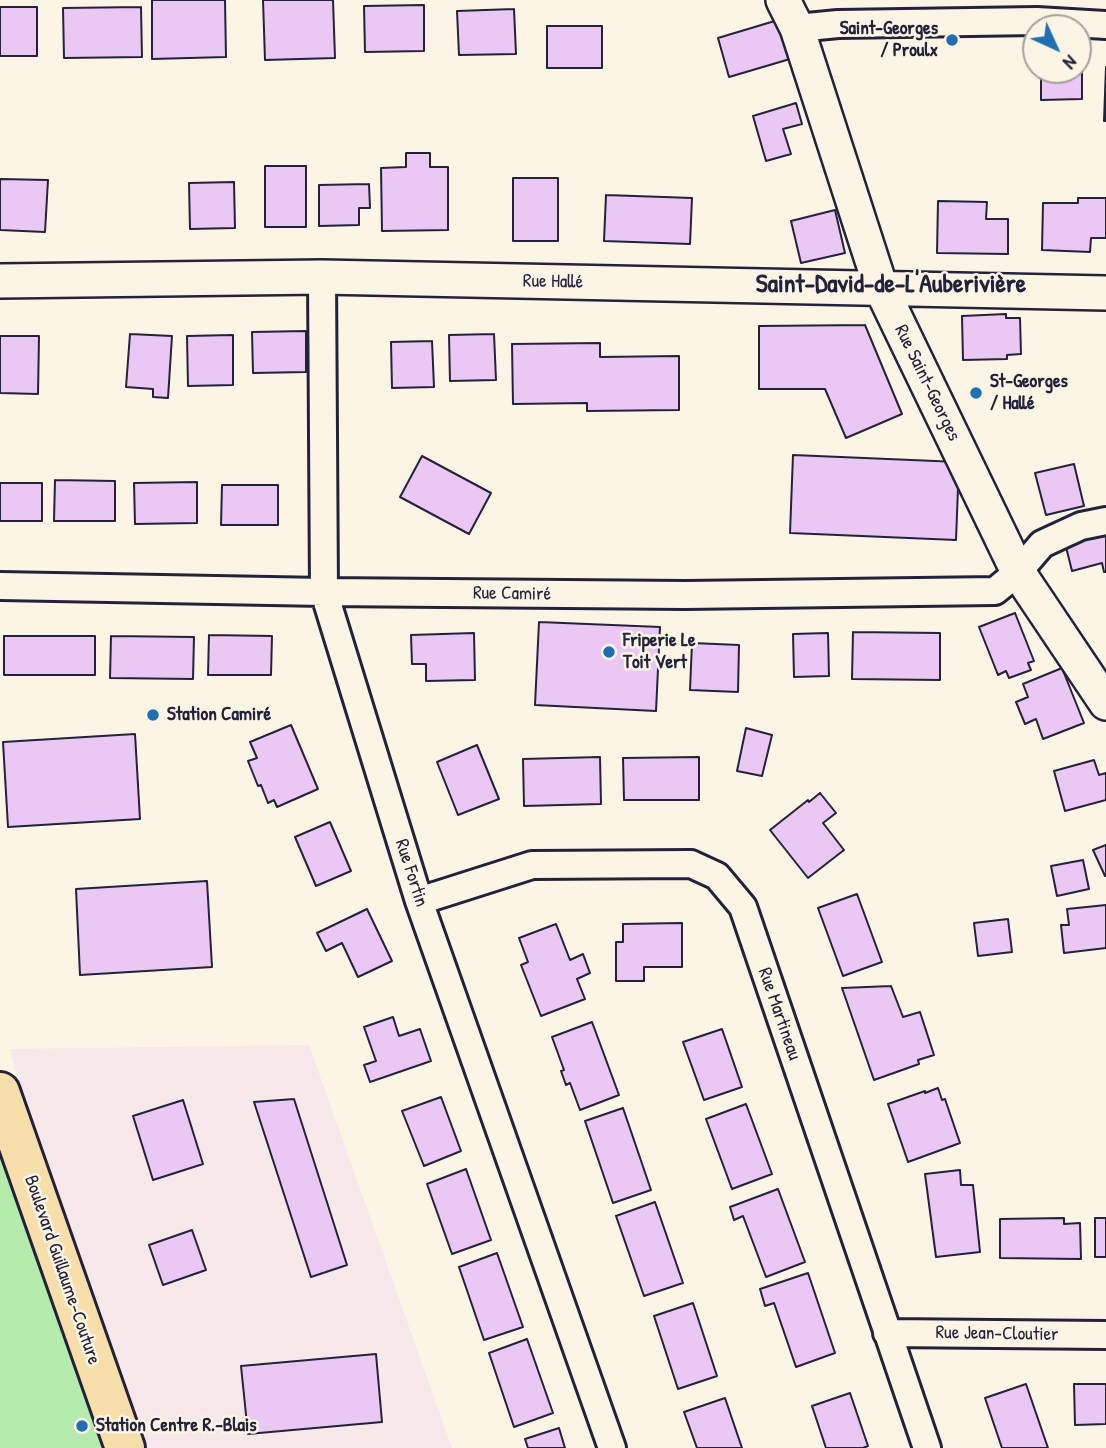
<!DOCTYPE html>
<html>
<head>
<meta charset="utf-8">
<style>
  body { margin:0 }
  #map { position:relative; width:1106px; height:1448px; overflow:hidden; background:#fcf5e5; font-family:"Patrick Hand",sans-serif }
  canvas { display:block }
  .north { position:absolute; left:1022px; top:14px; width:70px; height:70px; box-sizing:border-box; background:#fcf5e5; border:2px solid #a5a1a1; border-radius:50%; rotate:135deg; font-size:19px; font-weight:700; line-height:28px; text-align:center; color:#22223b }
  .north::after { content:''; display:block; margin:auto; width:24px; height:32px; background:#1f6fb2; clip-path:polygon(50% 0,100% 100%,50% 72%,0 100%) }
</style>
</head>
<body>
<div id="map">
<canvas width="1106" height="1448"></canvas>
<div class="north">N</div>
</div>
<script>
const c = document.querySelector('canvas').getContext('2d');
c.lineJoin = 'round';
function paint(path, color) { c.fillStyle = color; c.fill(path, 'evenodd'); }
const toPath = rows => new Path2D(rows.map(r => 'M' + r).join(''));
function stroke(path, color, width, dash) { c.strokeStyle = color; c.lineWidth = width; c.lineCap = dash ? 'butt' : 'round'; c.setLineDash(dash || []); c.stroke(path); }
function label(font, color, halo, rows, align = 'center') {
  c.font = font + ' "Patrick Hand",sans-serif'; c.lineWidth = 5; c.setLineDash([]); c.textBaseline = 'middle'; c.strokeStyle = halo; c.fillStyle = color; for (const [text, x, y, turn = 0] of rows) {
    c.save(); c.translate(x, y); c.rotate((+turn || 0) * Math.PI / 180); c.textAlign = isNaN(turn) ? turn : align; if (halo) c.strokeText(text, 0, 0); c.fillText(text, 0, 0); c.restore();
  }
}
paint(toPath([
  [309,1045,452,1448,111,1448,10,1049]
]), '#f7e8ea');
paint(toPath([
  [0,1135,108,1448,0,1448]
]), '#b5ecae');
const building = toPath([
  [152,0,225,0,226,57,152,59,152,0],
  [263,0,333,0,335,58,265,60,263,0],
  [424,5,424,51,365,52,364,6,424,5],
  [0,7,37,7,37,56,0,56,0,7],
  [141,7,142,57,64,58,63,8,141,7],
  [514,9,516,54,459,55,457,11,514,9],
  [778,20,790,59,729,77,718,38,778,20],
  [547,26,602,26,602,68,547,68,547,26],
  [1078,50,1082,50,1082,99,1041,100,1041,70,1078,70,1078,50],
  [1106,67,1106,121,1104,121,1106,67],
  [796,103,802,124,783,129,791,154,766,161,753,116,796,103],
  [406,153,430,153,430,167,448,167,448,230,382,231,381,168,406,167,406,153],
  [265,166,306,166,306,227,265,227,265,166],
  [513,178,558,178,558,241,513,241,513,178],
  [0,179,48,180,45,232,0,230,0,179],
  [234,182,235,228,190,229,189,183,234,182],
  [369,184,370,208,359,208,359,225,319,226,319,185,369,184],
  [606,195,692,198,690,244,604,241,606,195],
  [1078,198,1106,198,1106,238,1091,238,1090,252,1042,250,1043,203,1078,203,1078,198],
  [938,201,987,202,986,219,1008,219,1008,254,937,253,938,201],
  [835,210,845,253,801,263,791,221,835,210],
  [1006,314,1006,318,1020,318,1021,354,1007,355,1007,359,963,360,962,316,1006,314],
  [865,325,902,414,846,438,825,389,759,389,759,326,865,325],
  [306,331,306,372,253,373,252,332,306,331],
  [130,334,172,336,168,398,153,397,153,389,126,387,130,334],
  [494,334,496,380,450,381,449,335,494,334],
  [233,335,233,385,188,386,187,336,233,335],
  [0,336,39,336,38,394,0,393,0,336],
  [432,341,434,387,392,388,391,342,432,341],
  [600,343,600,357,679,356,679,410,587,411,587,403,513,404,512,344,600,343],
  [793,455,959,462,956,540,790,533,793,455],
  [422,456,491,493,469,534,400,497,422,456],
  [1074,464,1084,506,1046,515,1035,473,1074,464],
  [55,480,115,481,115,521,54,521,55,480],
  [197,482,197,523,135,524,134,483,197,482],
  [0,483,42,483,42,521,0,521,0,483],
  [222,485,278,485,278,525,221,525,222,485],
  [1106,529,1106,572,1104,572,1102,563,1072,571,1064,539,1106,529],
  [1015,613,1034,661,1028,663,1031,670,1009,678,1006,671,998,675,979,627,1015,613],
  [539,622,660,627,656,711,535,705,539,622],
  [853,632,940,633,940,680,852,679,853,632],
  [474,633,475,680,426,681,426,664,412,664,411,635,474,633],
  [828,633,829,676,794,677,793,634,828,633],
  [209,635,272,636,271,675,208,675,209,635],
  [4,636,95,636,95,675,4,675,4,636],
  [111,636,194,637,193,679,110,678,111,636],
  [692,643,739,645,738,692,690,690,692,643],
  [1062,668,1084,723,1043,739,1036,719,1025,724,1016,702,1028,697,1023,684,1062,668],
  [291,725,318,789,277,807,274,800,268,803,261,785,258,786,248,761,257,758,250,742,291,725],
  [746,728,772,735,762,776,737,771,746,728],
  [135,734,140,819,8,827,3,742,135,734],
  [477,745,499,799,458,815,437,762,477,745],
  [600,757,601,804,524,806,523,759,600,757],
  [699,757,699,800,624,800,623,758,699,757],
  [1094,760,1099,775,1106,773,1106,800,1065,811,1054,771,1094,760],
  [820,793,836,813,823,823,844,850,808,878,770,830,808,800,809,802,820,793],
  [330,822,351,871,316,886,295,837,330,822],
  [1106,845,1106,876,1105,876,1093,850,1106,845],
  [1083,860,1089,889,1057,896,1051,866,1083,860],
  [207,881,212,967,80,975,76,889,207,881],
  [857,894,882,962,843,976,818,908,857,894],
  [1106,905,1106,948,1064,953,1061,925,1069,925,1067,909,1106,905],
  [367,909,392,961,358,977,342,943,326,951,317,933,367,909],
  [1008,919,1012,952,978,956,974,923,1008,919],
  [682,923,682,967,644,967,644,981,616,981,616,942,623,942,623,924,682,923],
  [556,924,570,960,583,954,590,973,577,979,585,999,541,1016,521,965,528,962,519,938,556,924],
  [891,986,903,1017,920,1012,934,1055,918,1060,919,1064,874,1080,842,988,891,986],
  [393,1017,399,1036,420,1029,431,1061,370,1082,364,1065,376,1061,364,1027,393,1017],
  [592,1022,619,1095,580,1110,570,1083,566,1085,561,1071,564,1070,552,1037,592,1022],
  [722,1029,742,1087,704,1100,683,1042,722,1029],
  [938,1088,942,1100,945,1099,960,1143,908,1162,888,1104,925,1091,925,1093,938,1088],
  [441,1097,461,1151,424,1166,402,1111,441,1097],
  [294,1099,347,1265,311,1277,254,1102,294,1099],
  [183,1100,203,1164,153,1180,133,1116,183,1100],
  [746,1104,772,1174,732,1189,706,1119,746,1104],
  [623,1108,651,1190,613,1203,585,1121,623,1108],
  [466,1169,491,1240,452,1254,427,1184,466,1169],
  [960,1170,961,1185,973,1185,980,1252,936,1257,925,1174,960,1170],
  [778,1189,805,1262,766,1277,743,1216,734,1220,730,1207,778,1189],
  [655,1202,683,1283,644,1296,616,1216,655,1202],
  [1064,1218,1064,1224,1080,1223,1081,1259,1000,1258,1000,1219,1064,1218],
  [1095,1218,1106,1218,1106,1257,1095,1257,1095,1218],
  [192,1230,206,1270,163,1285,149,1245,192,1230],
  [497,1253,523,1327,484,1340,459,1267,497,1253],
  [808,1273,835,1353,796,1367,774,1303,765,1306,760,1289,808,1273],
  [693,1303,717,1376,678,1389,654,1316,693,1303],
  [527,1339,553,1413,514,1427,489,1353,527,1339],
  [376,1354,382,1422,248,1434,241,1366,376,1354],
  [1026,1384,1048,1448,1002,1448,985,1398,1026,1384],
  [1074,1384,1106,1384,1106,1424,1075,1425,1074,1384],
  [850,1393,868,1446,863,1448,826,1448,812,1406,850,1393],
  [725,1398,742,1448,697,1448,684,1412,725,1398],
  [559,1428,565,1448,528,1448,525,1439,559,1428]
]);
paint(building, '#ebc8f4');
stroke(building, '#22223b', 2);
const minor = toPath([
  [797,28,838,24,1037,21,1106,25],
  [322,277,324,592,419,901,612,1448],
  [0,586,324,592,685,595,995,591,1018,572,1042,544,1081,526,1106,521],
  [419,901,532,865,691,864,717,876,743,907,927,1448],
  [887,1333,1106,1335]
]);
const tertiary = toPath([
  [783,0,797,28,881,288,1018,572,1106,703],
  [0,281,322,277,1106,293]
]);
const primary = toPath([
  [0,1092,125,1448]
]);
stroke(minor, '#22223b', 32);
stroke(tertiary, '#22223b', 38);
stroke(primary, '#22223b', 44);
stroke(minor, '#fcf5e5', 26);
stroke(tertiary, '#fcf5e5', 33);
stroke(primary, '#f8deab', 38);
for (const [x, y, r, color] of [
  [952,40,7,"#1f6fb2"],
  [976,393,7,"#1f6fb2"],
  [609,652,7,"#1f6fb2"],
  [153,715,7,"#1f6fb2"],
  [82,1426,7,"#1f6fb2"]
]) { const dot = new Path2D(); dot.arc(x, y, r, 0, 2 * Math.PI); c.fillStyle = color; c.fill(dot); stroke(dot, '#fcf5e5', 2.5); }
label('bold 19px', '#22223b', '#fcf5e5', [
  ["Saint-Georges",938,29,"right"],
  ["/ Proulx",938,51,"right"],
  ["St-Georges",990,382],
  ["/ Hallé",990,404],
  ["Friperie Le",623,641],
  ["Toit Vert",623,663],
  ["Station Camiré",167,715],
  ["Station Centre R.-Blais",96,1426]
], 'left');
label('19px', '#22223b', '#fcf5e5', [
  ["Rue Hallé",553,282,1],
  ["Rue Saint-Georges",927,383,64],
  ["Rue Camiré",512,594,1],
  ["Rue Fortin",411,873,72],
  ["Rue Martineau",779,1014,71],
  ["Boulevard Guillaume-Couture",62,1270,71],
  ["Rue Jean-Cloutier",997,1334,1]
]);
label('bold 26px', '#22223b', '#fcf5e5', [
  ["Saint-David-de-L'Auberivière",891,285]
]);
</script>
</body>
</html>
